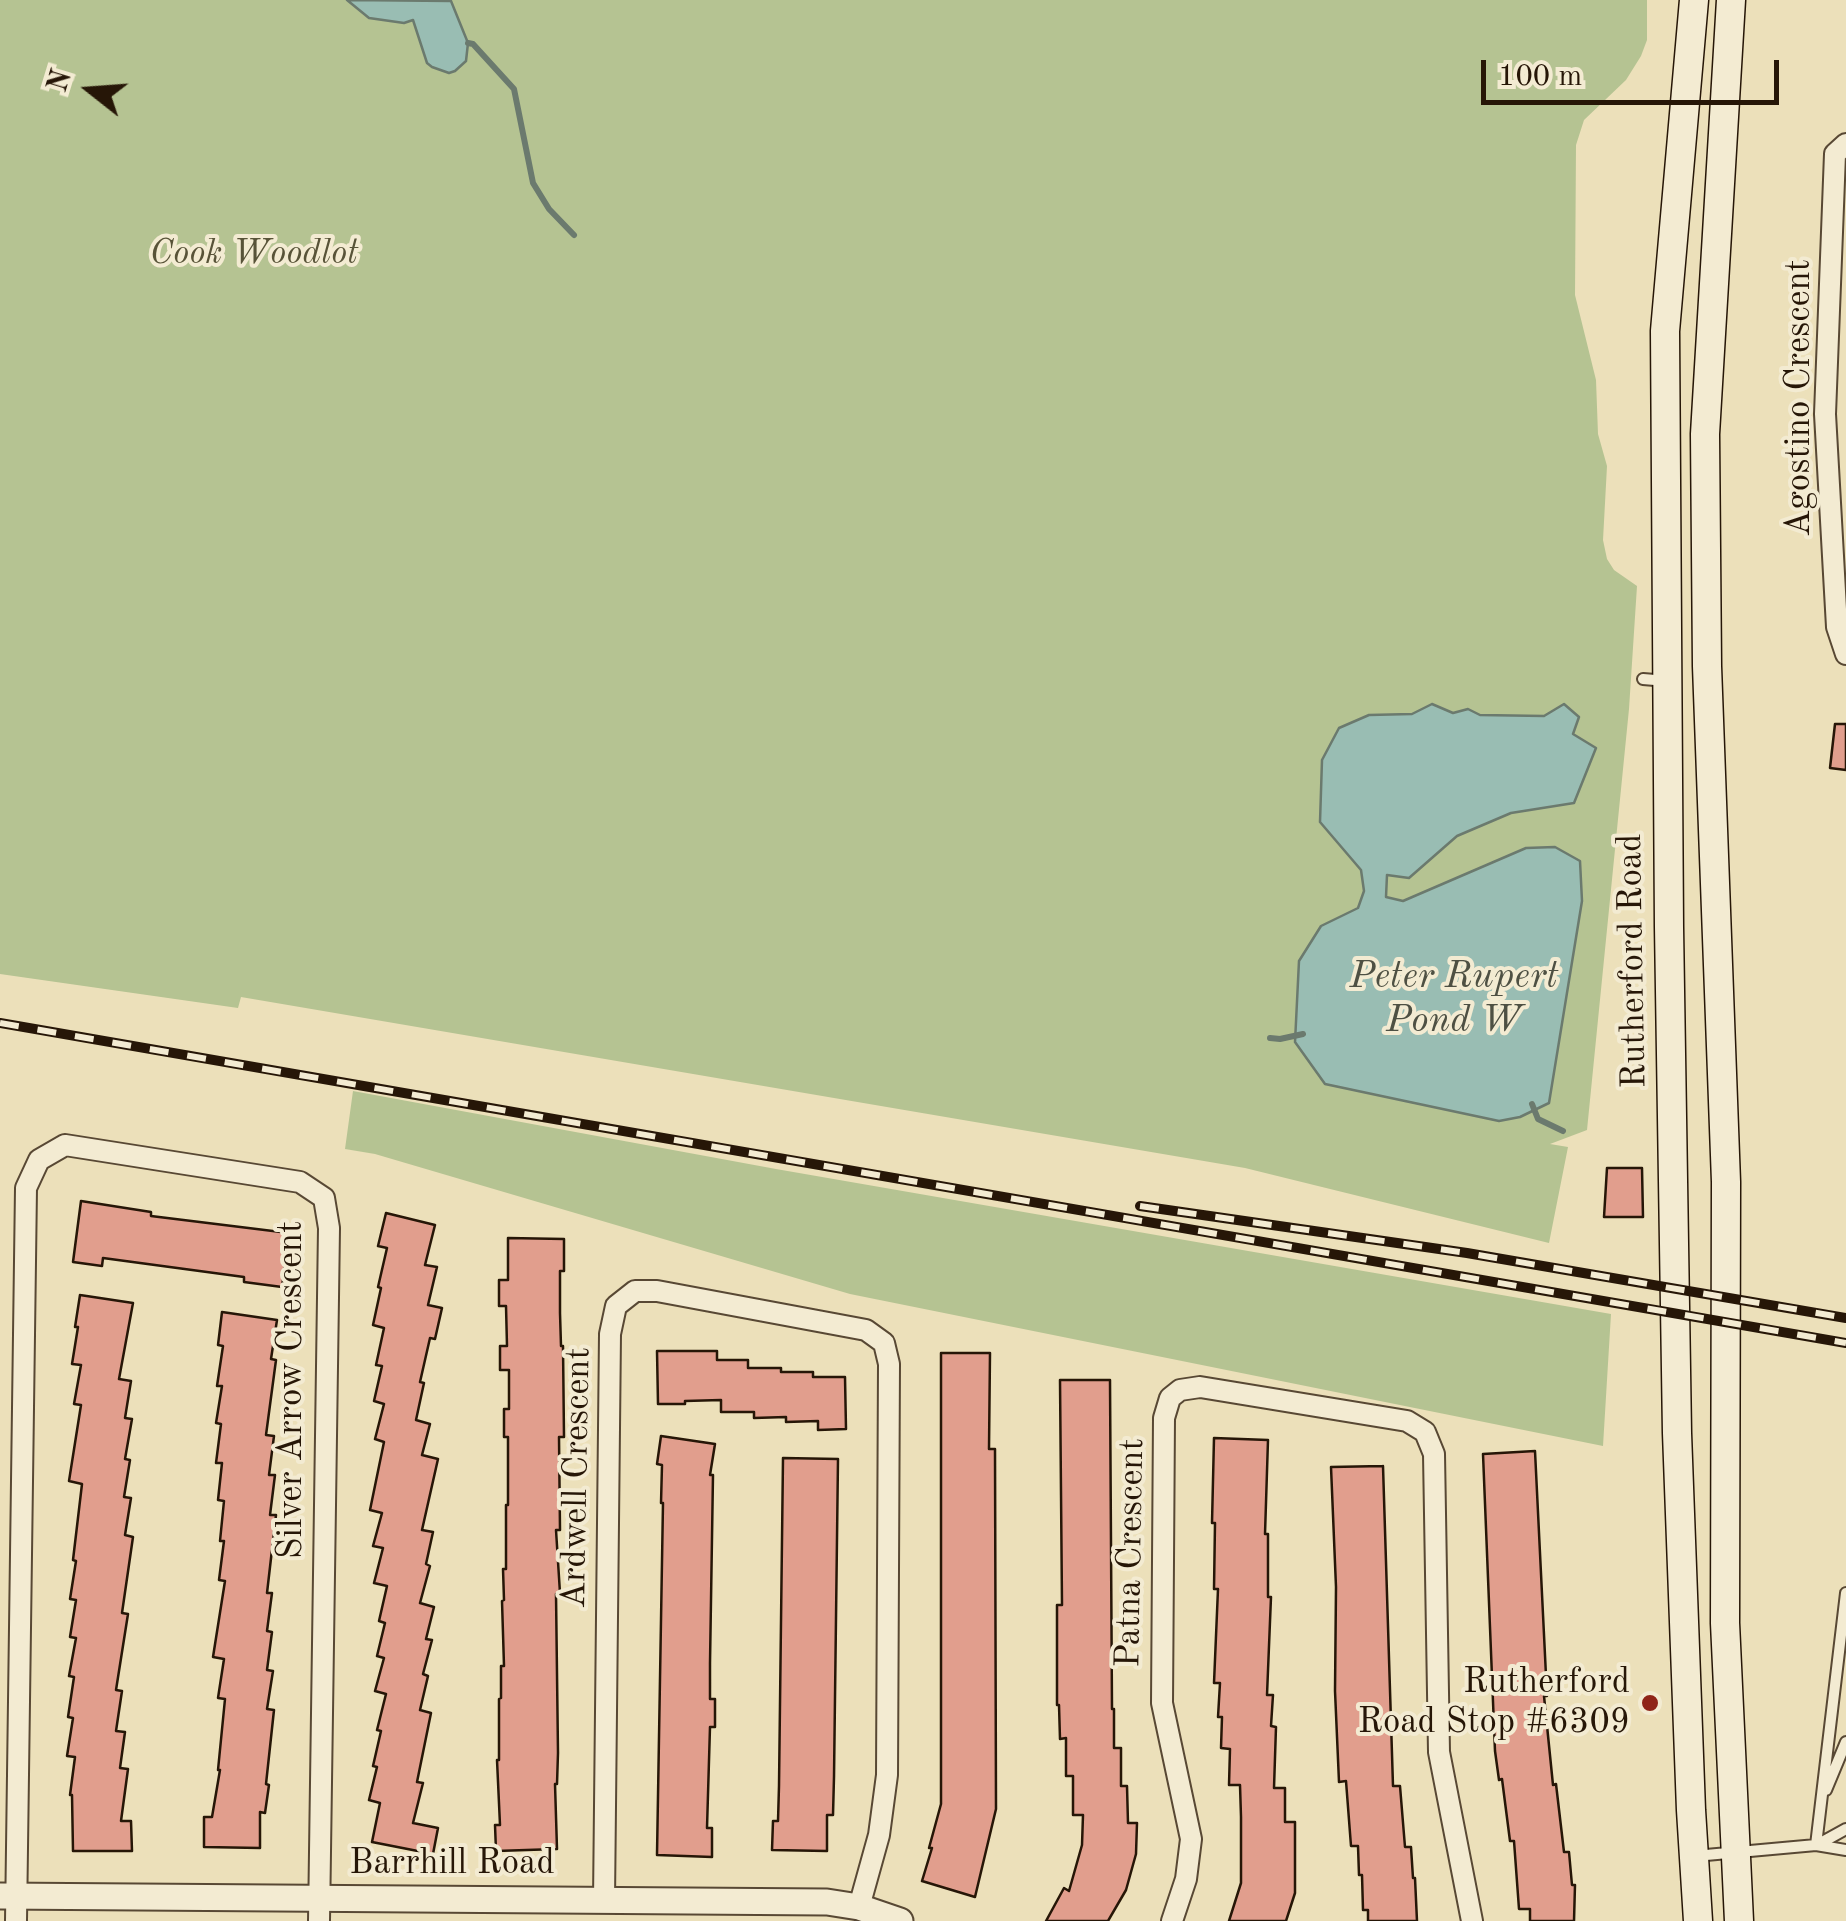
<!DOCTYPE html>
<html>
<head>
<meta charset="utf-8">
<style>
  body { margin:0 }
  #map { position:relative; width:1846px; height:1921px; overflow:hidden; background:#ece0ba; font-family:"Old Standard TT",serif }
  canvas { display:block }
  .north { position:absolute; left:40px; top:40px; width:100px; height:100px; -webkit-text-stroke:8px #f3ebd2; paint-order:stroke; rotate:287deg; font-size:28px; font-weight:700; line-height:40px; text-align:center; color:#261607 }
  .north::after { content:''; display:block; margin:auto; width:35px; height:45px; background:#261607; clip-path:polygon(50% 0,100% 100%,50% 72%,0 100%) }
  .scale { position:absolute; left:1481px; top:60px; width:298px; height:45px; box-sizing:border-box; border:5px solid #261607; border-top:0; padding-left:12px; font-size:30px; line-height:35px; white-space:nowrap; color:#261607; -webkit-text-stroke:8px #f3ebd2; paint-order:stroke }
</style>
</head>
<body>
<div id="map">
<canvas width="1846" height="1921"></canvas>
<div class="north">N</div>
<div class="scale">100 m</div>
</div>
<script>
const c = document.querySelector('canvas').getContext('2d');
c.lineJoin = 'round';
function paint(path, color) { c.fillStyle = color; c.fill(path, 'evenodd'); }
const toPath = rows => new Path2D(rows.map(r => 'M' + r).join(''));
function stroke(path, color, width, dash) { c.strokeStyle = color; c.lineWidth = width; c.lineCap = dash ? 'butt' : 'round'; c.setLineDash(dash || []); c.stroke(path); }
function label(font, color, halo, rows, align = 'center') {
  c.font = font + ' "Old Standard TT",serif'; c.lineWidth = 8; c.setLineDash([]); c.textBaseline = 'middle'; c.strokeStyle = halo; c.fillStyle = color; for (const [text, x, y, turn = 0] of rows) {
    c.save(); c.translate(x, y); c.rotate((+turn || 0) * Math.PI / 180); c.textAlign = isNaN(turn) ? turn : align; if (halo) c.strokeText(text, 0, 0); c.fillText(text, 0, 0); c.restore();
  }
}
paint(toPath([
  [0,0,1647,0,1647,40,1641,56,1626,80,1584,120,1576,145,1575,295,1596,380,1598,434,1607,466,1603,540,1607,559,1614,570,1637,586,1629,709,1587,1130,1550,1144,1568,1147,1549,1243,1245,1168,241,997,238,1008,0,974],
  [353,1091,776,1169,1611,1314,1603,1446,850,1294,375,1154,345,1149]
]), '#b5c392');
const water = toPath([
  [347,0,451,1,468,43,466,61,455,71,449,73,432,67,427,63,413,20,404,23,369,18,347,0],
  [1432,704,1453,713,1468,709,1480,715,1544,716,1564,704,1579,717,1573,734,1596,748,1574,803,1511,813,1457,836,1409,878,1387,875,1386,897,1403,901,1526,848,1555,847,1580,861,1582,901,1549,1103,1520,1117,1499,1121,1325,1084,1295,1042,1299,961,1321,926,1358,908,1364,891,1361,870,1320,822,1322,760,1339,728,1369,715,1412,714,1432,704]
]);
paint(water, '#99bdb3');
stroke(water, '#6b7a6e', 2.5);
stroke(toPath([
  [468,43,473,44,514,89,533,183,549,209,574,235],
  [1270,1038,1280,1039,1303,1034],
  [1532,1104,1538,1119,1563,1131]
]), '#6b7a6e', 6);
const building = toPath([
  [1835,724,1846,724,1846,770,1830,768,1835,724],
  [1607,1168,1642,1168,1643,1217,1604,1217,1607,1168],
  [81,1201,151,1212,151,1216,289,1233,282,1287,244,1282,244,1277,103,1258,102,1266,73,1262,81,1201],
  [386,1213,435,1225,425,1265,437,1267,428,1305,442,1308,435,1339,430,1338,420,1382,424,1383,416,1420,430,1424,422,1455,438,1459,422,1530,433,1532,426,1564,430,1566,420,1603,434,1607,426,1639,432,1640,423,1674,428,1676,420,1710,431,1713,417,1782,423,1783,413,1823,438,1828,433,1854,372,1842,380,1803,369,1800,377,1767,373,1766,381,1731,377,1730,386,1694,375,1691,384,1658,377,1656,385,1623,379,1621,387,1586,374,1583,383,1548,373,1546,382,1513,370,1510,384,1442,375,1439,384,1404,374,1401,382,1366,376,1365,384,1328,373,1325,381,1288,378,1287,387,1248,378,1246,386,1213],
  [508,1238,564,1239,564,1271,560,1271,560,1313,561,1346,563,1346,564,1437,559,1437,560,1530,556,1530,560,1593,556,1594,558,1753,557,1784,555,1784,557,1849,496,1851,495,1825,500,1825,497,1760,499,1760,499,1699,501,1698,501,1666,504,1666,502,1601,504,1600,503,1569,506,1569,506,1505,508,1505,508,1437,504,1437,504,1409,509,1409,509,1370,500,1370,500,1346,507,1346,506,1306,499,1306,499,1280,508,1280,508,1238],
  [80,1295,133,1303,119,1379,131,1381,125,1418,132,1419,125,1459,130,1460,124,1497,131,1498,125,1535,133,1537,122,1613,128,1614,116,1690,122,1691,116,1731,125,1732,120,1768,128,1769,121,1821,131,1821,132,1851,73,1851,72,1795,70,1795,75,1757,67,1756,73,1718,68,1717,74,1677,69,1676,76,1638,70,1637,76,1600,70,1599,76,1561,73,1560,82,1484,69,1481,81,1405,74,1404,81,1365,72,1364,78,1327,75,1327,80,1295],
  [222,1312,277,1320,271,1359,276,1360,266,1435,274,1436,269,1475,275,1475,270,1515,276,1515,267,1593,272,1593,267,1631,272,1632,267,1670,273,1671,267,1709,274,1710,266,1784,269,1785,265,1813,260,1812,260,1848,204,1847,204,1817,212,1817,220,1770,218,1770,225,1699,218,1698,224,1659,213,1657,225,1581,219,1580,224,1541,220,1541,224,1501,218,1500,222,1463,216,1463,221,1424,216,1423,222,1386,217,1386,223,1346,218,1345,222,1312],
  [657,1351,717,1351,717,1360,748,1360,748,1368,781,1368,781,1372,813,1372,813,1377,845,1377,846,1429,818,1430,818,1421,786,1422,786,1417,754,1418,754,1412,721,1412,721,1400,685,1401,685,1404,658,1404,657,1351],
  [941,1353,990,1353,989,1449,995,1449,996,1809,975,1897,922,1881,932,1848,929,1848,941,1804,941,1353],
  [1060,1380,1110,1380,1112,1709,1114,1709,1114,1748,1121,1748,1121,1786,1127,1786,1128,1823,1137,1823,1136,1854,1126,1890,1108,1921,1046,1921,1064,1888,1069,1891,1082,1845,1083,1815,1073,1815,1073,1776,1066,1776,1066,1738,1060,1739,1059,1705,1057,1705,1057,1605,1062,1605,1060,1380],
  [661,1436,715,1444,710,1475,713,1475,710,1663,710,1699,715,1699,715,1727,710,1727,707,1828,712,1828,712,1857,657,1855,663,1503,661,1503,662,1465,657,1464,661,1436],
  [1214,1438,1268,1440,1265,1534,1268,1534,1268,1597,1271,1597,1267,1695,1273,1695,1271,1726,1276,1727,1274,1788,1285,1788,1285,1822,1295,1822,1295,1893,1286,1921,1229,1921,1241,1883,1241,1817,1240,1785,1229,1785,1230,1749,1221,1748,1222,1717,1218,1717,1220,1683,1214,1683,1218,1589,1214,1589,1215,1523,1212,1523,1214,1438],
  [1535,1451,1547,1696,1544,1696,1553,1785,1556,1784,1564,1852,1569,1852,1572,1885,1575,1885,1574,1921,1530,1921,1530,1909,1519,1909,1514,1841,1510,1841,1502,1779,1499,1780,1495,1751,1483,1454,1535,1451],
  [783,1458,838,1459,834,1777,833,1815,827,1815,827,1851,772,1850,773,1821,778,1821,779,1786,783,1458],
  [1383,1466,1393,1786,1400,1786,1405,1847,1411,1847,1413,1878,1415,1878,1417,1921,1368,1921,1368,1910,1363,1910,1362,1875,1359,1875,1358,1846,1351,1846,1346,1781,1339,1782,1335,1691,1336,1587,1331,1467,1383,1466]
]);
paint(building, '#e19e8d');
stroke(building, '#261607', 2.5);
const service = toPath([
  [1643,679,1667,681],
  [1826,1790,1846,1742],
  [1816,1845,1846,1593],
  [1817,1845,1846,1829],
  [1695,1856,1816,1845,1846,1850]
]);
const minor = toPath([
  [1846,144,1835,154,1825,414,1837,627,1846,654],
  [604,1900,610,1334,616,1306,635,1291,657,1291,866,1330,884,1343,889,1364,887,1775,879,1835,859,1907],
  [16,1921,26,1188,39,1160,65,1145,300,1182,324,1198,329,1228,319,1921],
  [1172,1921,1186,1879,1191,1839,1162,1703,1164,1418,1170,1398,1180,1390,1200,1387,1407,1421,1425,1432,1434,1454,1439,1752,1472,1921]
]);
const tertiary = toPath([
  [0,1896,827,1902,859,1907,900,1921]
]);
const secondary = toPath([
  [1694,0,1665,331,1669,927,1677,1433,1691,1810,1698,1921],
  [1731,0,1705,434,1707,666,1726,1182,1725,1623,1739,1921]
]);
stroke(service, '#584834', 14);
stroke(minor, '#584834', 24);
stroke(tertiary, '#584834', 29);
stroke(secondary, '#261607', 31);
stroke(service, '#f3ebd2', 10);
stroke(minor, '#f3ebd2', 20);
stroke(tertiary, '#f3ebd2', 25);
stroke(secondary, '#f3ebd2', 28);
const rail = toPath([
  [0,1023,1846,1343],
  [1140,1206,1467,1253,1846,1318]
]);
stroke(rail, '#261607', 10);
stroke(rail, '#f3ebd2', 6, [19]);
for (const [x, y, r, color] of [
  [1650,1703,10,"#8f2418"]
]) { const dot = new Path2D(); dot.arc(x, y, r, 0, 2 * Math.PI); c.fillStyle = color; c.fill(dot); stroke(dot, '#f3ebd2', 4); }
label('italic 35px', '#585338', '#f3ebd2', [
  ["Cook Woodlot",254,254]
]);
label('35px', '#261607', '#f3ebd2', [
  ["Agostino Crescent",1800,398,-90],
  ["Rutherford Road",1633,961,-91],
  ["Silver Arrow Crescent",292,1390,-90],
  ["Ardwell Crescent",577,1478,-89],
  ["Patna Crescent",1131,1553,-89],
  ["Barrhill Road",452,1864]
]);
label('35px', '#261607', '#f3ebd2', [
  ["Rutherford",1630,1683],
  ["Road Stop #6309",1630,1723]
], 'right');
label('italic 38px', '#4e5043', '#f3ebd2', [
  ["Peter Rupert",1454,977],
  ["Pond W",1454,1021]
]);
</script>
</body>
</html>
